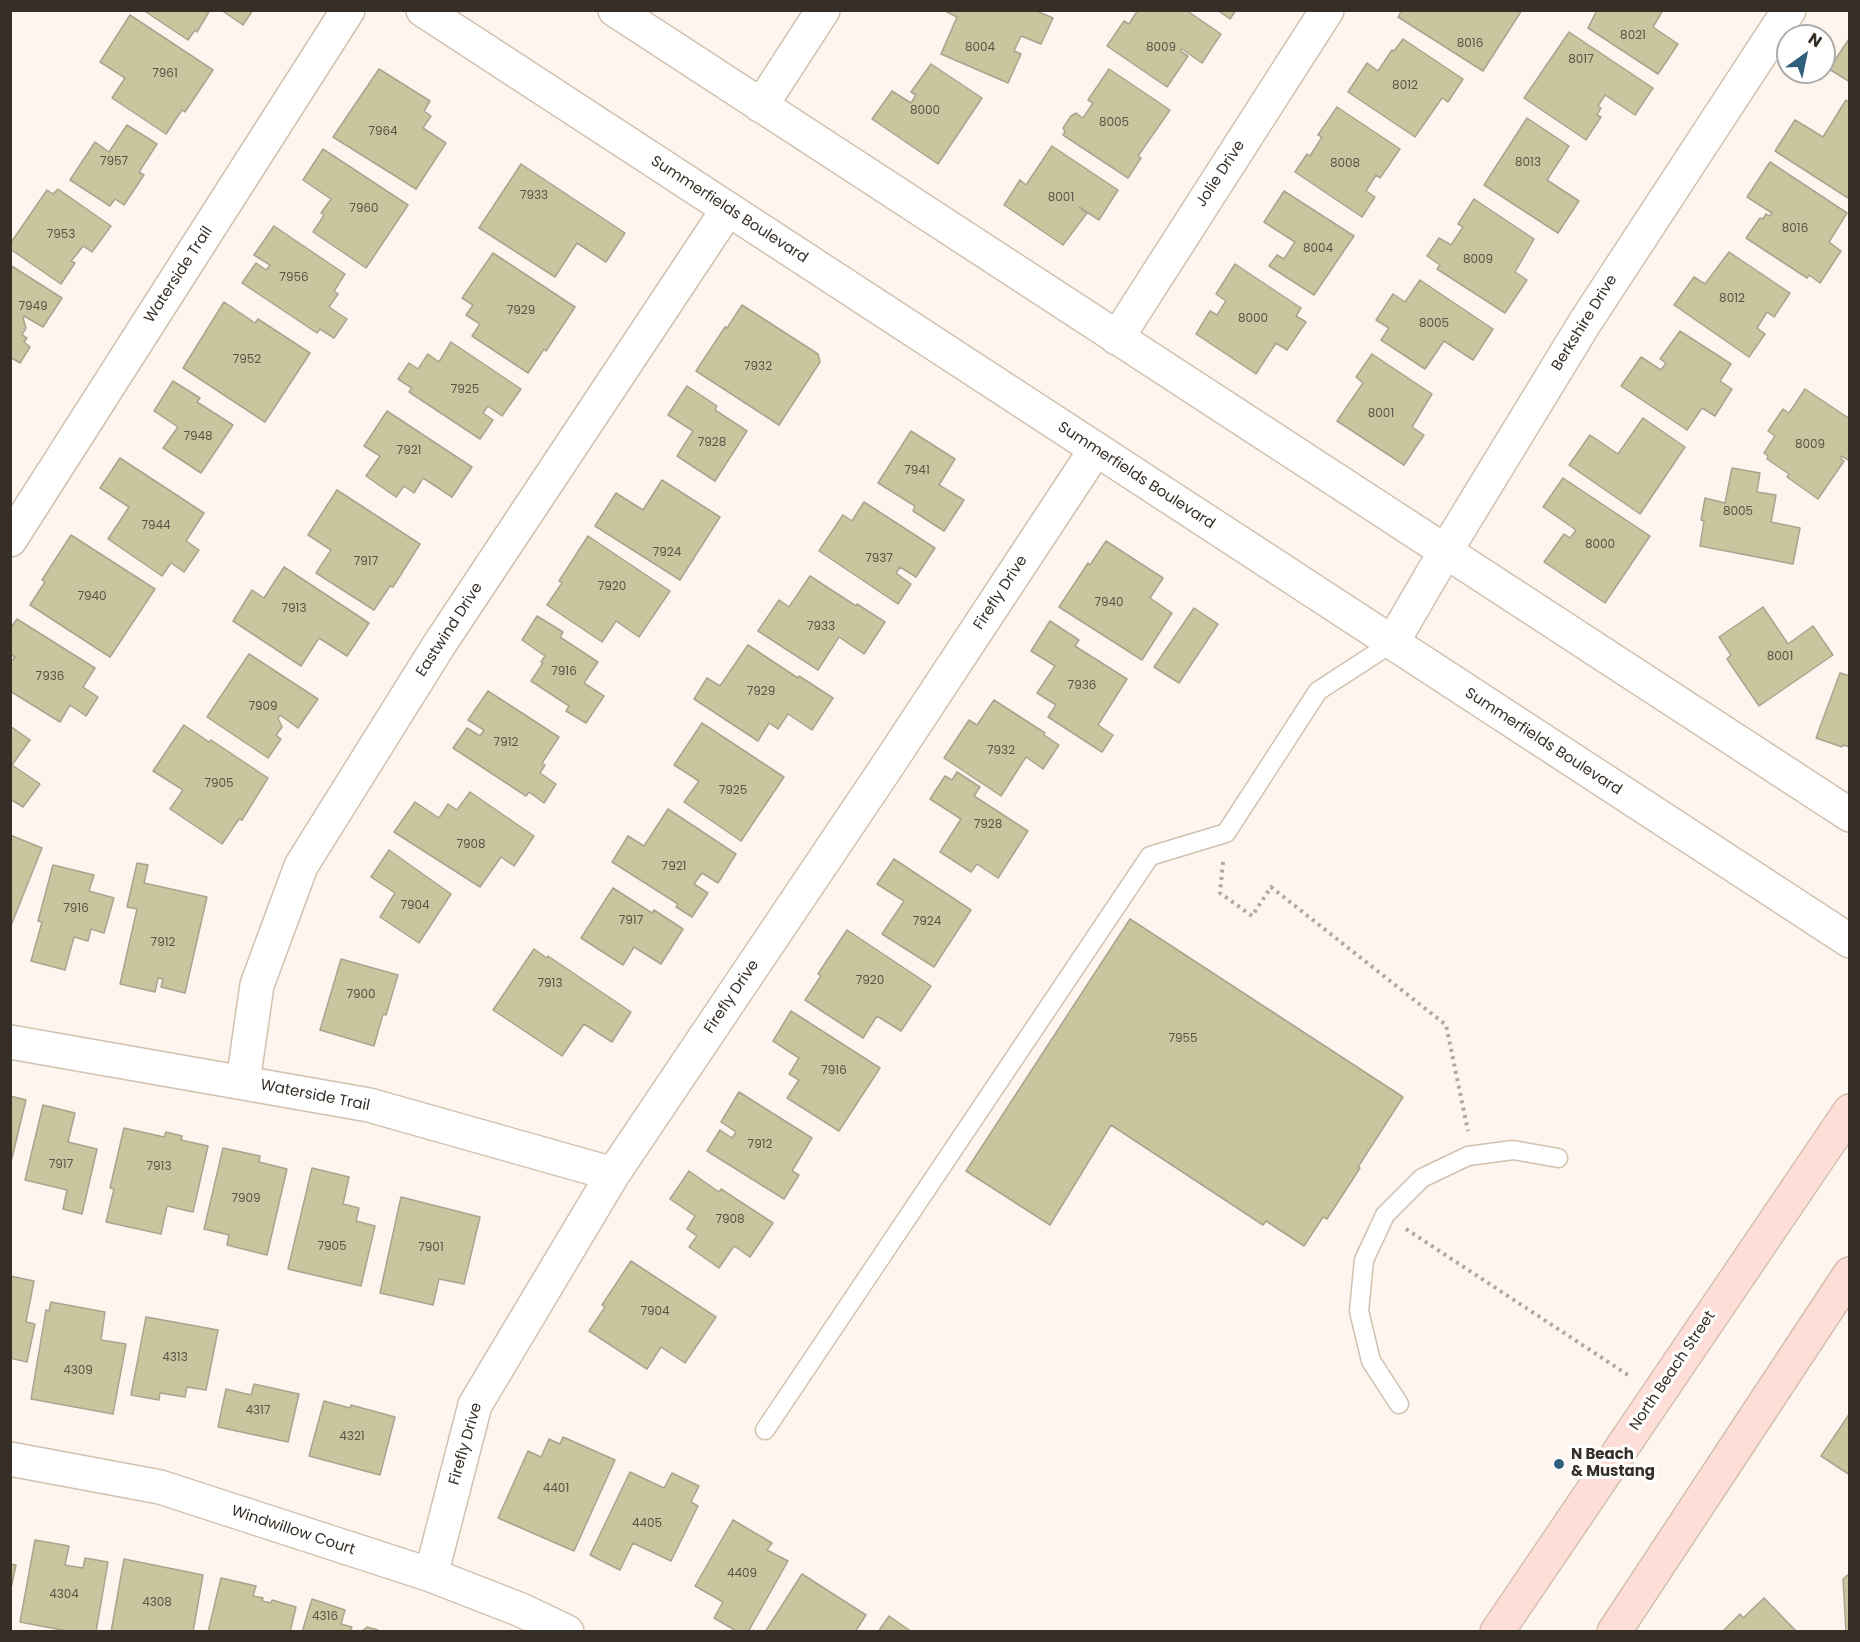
<!DOCTYPE html>
<html>
<head>
<meta charset="utf-8">
<style>
  body { margin:0 }
  #map { position:relative; width:1860px; height:1642px; overflow:hidden; background:#fdf5ee; font-family:Poppins,sans-serif }
  canvas { display:block }
  .frame { position:absolute; inset:0; border:12px solid #362f28; pointer-events:none }
  .north { position:absolute; left:1776px; top:24px; width:60px; height:60px; box-sizing:border-box; background:#fff; border:2px solid #afaca9; border-radius:50%; rotate:33deg; font-size:16px; font-weight:700; line-height:24px; text-align:center; color:#362f28 }
  .north::after { content:''; display:block; margin:auto; width:21px; height:27px; background:#2e607e; clip-path:polygon(50% 0,100% 100%,50% 72%,0 100%) }
</style>
</head>
<body>
<div id="map">
<canvas width="1860" height="1642"></canvas>
<div class="frame"></div>
<div class="north">N</div>
</div>
<script>
const c = document.querySelector('canvas').getContext('2d');
c.lineJoin = 'round';
function paint(path, color) { c.fillStyle = color; c.fill(path, 'evenodd'); }
const toPath = rows => new Path2D(rows.map(r => 'M' + r).join(''));
function stroke(path, color, width, dash) { c.strokeStyle = color; c.lineWidth = width; c.lineCap = dash ? 'butt' : 'round'; c.setLineDash(dash || []); c.stroke(path); }
function label(font, color, halo, rows, align = 'center') {
  c.font = font + ' Poppins,sans-serif'; c.lineWidth = 6; c.setLineDash([]); c.textBaseline = 'middle'; c.strokeStyle = halo; c.fillStyle = color; for (const [text, x, y, turn = 0] of rows) {
    c.save(); c.translate(x, y); c.rotate((+turn || 0) * Math.PI / 180); c.textAlign = isNaN(turn) ? turn : align; if (halo) c.strokeText(text, 0, 0); c.fillText(text, 0, 0); c.restore();
  }
}
const building = toPath([
  [143,10,210,10,197,32,195,30,188,40,143,10],
  [221,10,253,10,243,25,221,10],
  [943,10,1034,10,1053,18,1041,44,1021,36,1014,51,1021,54,1008,83,941,54,957,17,943,10],
  [1138,10,1186,10,1221,34,1202,63,1182,49,1180,51,1188,56,1167,87,1107,46,1124,21,1129,24,1138,10],
  [1217,10,1236,10,1230,19,1217,10],
  [1402,10,1522,10,1483,71,1398,17,1402,10],
  [1597,10,1663,10,1653,27,1678,44,1658,74,1588,28,1597,10],
  [130,15,213,70,185,112,182,110,166,134,112,98,125,78,100,62,130,15],
  [1569,32,1653,88,1635,115,1605,95,1598,106,1601,108,1597,115,1601,117,1586,140,1524,98,1569,32],
  [1403,39,1463,79,1448,102,1442,98,1415,137,1348,92,1367,63,1378,71,1392,50,1394,51,1403,39],
  [1849,39,1850,40,1850,82,1829,69,1849,39],
  [931,64,982,98,938,164,872,119,892,91,911,103,916,95,911,92,931,64],
  [379,69,430,101,424,111,431,116,423,128,446,143,416,189,333,137,379,69],
  [1109,69,1170,110,1138,156,1141,158,1128,178,1063,135,1065,132,1063,128,1071,116,1076,113,1083,118,1093,103,1088,100,1109,69],
  [1846,100,1850,103,1850,195,1848,198,1775,151,1795,120,1823,137,1846,100],
  [1337,107,1400,149,1380,178,1376,175,1366,191,1375,197,1362,217,1295,172,1307,154,1310,156,1322,137,1318,135,1337,107],
  [1527,118,1569,146,1547,180,1579,201,1558,233,1484,185,1527,118],
  [127,125,157,144,139,172,144,175,124,205,115,199,110,206,70,180,95,142,109,152,127,125],
  [1052,146,1118,190,1099,220,1079,207,1087,213,1063,245,1004,205,1020,180,1026,185,1052,146],
  [323,149,408,205,366,268,313,232,324,215,321,213,331,199,303,180,323,149],
  [1770,162,1847,213,1829,242,1841,251,1820,283,1809,275,1807,278,1746,238,1760,218,1763,219,1766,214,1770,216,1772,213,1747,197,1770,162],
  [521,164,625,233,606,262,577,243,555,277,479,228,521,164],
  [58,189,111,226,92,252,83,246,77,254,71,261,75,263,61,284,10,249,10,244,47,190,53,194,58,189],
  [1284,191,1354,236,1314,295,1269,266,1277,255,1284,259,1295,242,1264,222,1284,191],
  [1474,199,1534,239,1515,272,1527,280,1505,313,1437,269,1440,265,1427,256,1439,238,1451,245,1463,227,1458,224,1474,199],
  [274,226,345,274,334,291,338,294,329,307,347,319,334,338,320,329,317,333,242,283,256,263,266,270,270,265,254,255,274,226],
  [1729,252,1790,293,1774,317,1767,312,1757,328,1765,334,1749,357,1674,305,1694,277,1705,284,1729,252],
  [493,253,575,307,546,351,544,349,528,373,472,336,480,324,466,315,473,305,462,298,493,253],
  [1235,264,1301,308,1296,316,1306,322,1287,350,1276,343,1256,374,1196,334,1210,311,1217,315,1226,301,1216,294,1235,264],
  [10,265,62,298,43,327,24,316,23,318,26,328,22,335,27,338,24,342,30,347,20,363,10,357,10,265],
  [1420,280,1493,329,1473,360,1444,341,1425,369,1381,340,1389,328,1376,320,1393,294,1405,302,1420,280],
  [224,302,255,323,258,319,310,353,265,422,183,368,224,302],
  [742,305,818,354,820,362,779,425,696,371,725,327,727,328,742,305],
  [1680,331,1731,364,1720,381,1732,389,1715,416,1702,408,1687,430,1621,386,1641,357,1661,370,1666,363,1660,359,1680,331],
  [451,342,521,389,502,416,488,406,483,413,493,420,480,439,409,392,412,388,398,379,409,363,418,369,428,354,439,362,451,342],
  [1372,354,1432,394,1412,427,1424,435,1404,465,1337,421,1363,383,1356,377,1372,354],
  [173,381,200,398,197,402,233,425,201,473,163,448,178,427,154,411,173,381],
  [687,386,717,406,715,410,747,431,715,481,677,456,693,431,668,415,687,386],
  [1805,389,1850,419,1850,461,1841,456,1840,458,1844,461,1818,499,1787,477,1789,474,1767,459,1768,456,1764,453,1775,436,1768,431,1783,409,1789,413,1805,389],
  [387,411,472,467,452,497,423,478,414,493,404,486,396,497,366,476,380,456,364,446,387,411],
  [1643,418,1685,447,1640,514,1569,465,1590,435,1618,454,1643,418],
  [911,431,955,459,939,485,964,500,944,531,913,511,915,506,878,483,911,431],
  [120,458,204,513,186,541,199,550,184,572,171,563,162,576,108,539,129,507,100,488,120,458],
  [1732,468,1760,473,1757,492,1776,495,1771,522,1800,528,1793,564,1700,546,1704,521,1701,520,1705,498,1725,503,1732,468],
  [1563,478,1650,536,1605,603,1544,562,1564,534,1570,538,1576,530,1543,507,1563,478],
  [662,480,720,517,680,580,595,526,616,493,643,510,662,480],
  [337,490,420,544,393,587,390,586,374,610,316,573,331,550,308,535,337,490],
  [864,502,935,548,916,577,900,567,896,573,911,584,898,604,819,551,843,515,852,521,864,502],
  [71,535,155,589,110,657,30,605,45,582,42,580,71,535],
  [588,536,670,591,639,637,616,621,602,642,547,605,562,583,559,581,588,536],
  [1106,541,1163,578,1150,598,1172,613,1142,660,1059,607,1088,563,1090,565,1106,541],
  [284,567,369,623,347,656,319,638,301,666,233,621,252,590,264,598,284,567],
  [810,576,856,606,857,604,885,622,864,654,839,637,818,670,758,631,779,600,789,607,810,576],
  [1763,607,1788,644,1813,626,1833,655,1759,706,1727,659,1731,655,1719,637,1763,607],
  [1194,608,1218,624,1179,683,1154,667,1194,608],
  [537,616,563,632,560,637,598,662,584,683,604,696,586,723,566,711,569,706,531,681,543,663,541,662,545,656,522,640,537,616],
  [17,619,95,668,83,687,98,697,86,716,70,705,60,722,10,691,10,663,15,657,10,654,10,629,17,619],
  [1050,621,1079,640,1075,646,1127,679,1098,725,1113,735,1102,752,1048,717,1056,705,1037,693,1055,666,1031,651,1050,621],
  [748,645,798,678,799,676,833,698,812,730,788,714,778,729,769,723,758,741,694,699,707,678,720,686,748,645],
  [249,654,318,699,298,728,280,715,278,718,282,727,276,735,281,739,268,758,207,717,249,654],
  [1840,673,1850,676,1850,747,1843,745,1842,747,1816,738,1840,673],
  [488,691,559,737,542,763,545,765,540,773,556,784,544,803,529,792,526,796,453,748,467,728,480,736,484,730,468,720,488,691],
  [994,700,1045,733,1044,735,1059,745,1043,769,1026,757,1001,796,944,758,969,720,977,725,994,700],
  [702,723,784,777,741,841,684,802,699,781,674,765,702,723],
  [184,725,209,742,211,740,268,778,242,820,239,819,222,844,170,809,183,790,153,771,184,725],
  [10,726,30,740,12,765,40,784,23,807,10,799,10,726],
  [957,772,980,787,974,796,1028,831,998,878,977,864,971,872,940,852,961,819,930,799,945,776,952,780,957,772],
  [470,792,534,836,514,866,501,857,480,887,394,832,415,802,439,818,448,804,457,810,470,792],
  [668,809,736,854,718,883,702,873,694,884,708,893,692,917,676,907,678,904,612,862,628,836,644,846,668,809],
  [10,835,42,848,10,928,10,835],
  [389,850,451,894,419,943,380,917,395,893,371,877,389,850],
  [894,859,971,910,934,967,882,934,904,901,877,884,894,859],
  [137,863,148,865,144,883,207,897,185,993,161,987,163,979,158,978,155,992,120,984,137,909,127,907,137,863],
  [53,865,94,875,89,891,114,898,104,933,91,929,88,941,74,937,65,970,31,961,42,922,38,921,53,865],
  [613,888,652,913,654,910,683,929,661,964,634,947,623,965,581,938,613,888],
  [1130,919,1403,1097,1358,1167,1360,1168,1327,1219,1323,1217,1304,1246,1266,1221,1263,1225,1111,1125,1050,1225,966,1171,1130,919],
  [847,930,931,986,901,1031,877,1016,863,1038,805,1000,821,976,818,974,847,930],
  [534,949,547,958,548,956,631,1012,612,1042,584,1024,562,1056,493,1010,534,949],
  [341,959,398,975,386,1015,383,1014,374,1046,320,1030,341,959],
  [791,1011,880,1068,839,1131,787,1098,799,1080,789,1074,799,1058,773,1041,791,1011],
  [739,1092,812,1138,792,1171,799,1175,784,1199,707,1151,720,1130,732,1138,736,1132,721,1122,739,1092],
  [10,1096,26,1100,10,1166,10,1096],
  [43,1105,75,1113,68,1142,97,1149,82,1214,63,1209,67,1190,25,1180,43,1105],
  [124,1128,164,1137,166,1132,182,1136,181,1140,208,1146,193,1212,167,1206,161,1234,106,1222,114,1189,110,1188,124,1128],
  [223,1148,260,1156,259,1162,287,1169,267,1255,227,1245,229,1235,204,1229,223,1148],
  [312,1168,349,1177,343,1204,359,1208,356,1221,375,1226,361,1286,288,1269,312,1168],
  [689,1171,719,1192,721,1189,773,1223,750,1257,734,1246,719,1268,689,1247,697,1236,687,1229,695,1216,670,1199,689,1171],
  [401,1197,480,1217,464,1284,439,1279,433,1305,380,1293,401,1197],
  [631,1261,716,1317,685,1363,661,1347,647,1369,589,1331,605,1307,602,1305,631,1261],
  [10,1276,34,1281,26,1322,35,1324,27,1362,10,1358,10,1276],
  [51,1302,105,1312,101,1340,126,1344,113,1414,31,1399,46,1310,49,1311,51,1302],
  [146,1317,218,1330,206,1390,187,1387,185,1397,160,1393,159,1400,131,1395,146,1317],
  [254,1384,299,1394,288,1442,218,1427,226,1389,251,1395,254,1384],
  [324,1401,350,1408,351,1405,395,1417,380,1475,309,1456,324,1401],
  [1850,1413,1850,1475,1821,1456,1850,1413],
  [563,1437,615,1460,574,1551,498,1518,528,1451,541,1457,549,1439,560,1444,563,1437],
  [630,1472,664,1488,672,1473,699,1486,691,1502,698,1506,671,1561,633,1543,620,1570,590,1555,630,1472],
  [733,1520,772,1543,767,1550,788,1561,748,1632,738,1632,714,1618,723,1602,695,1586,733,1520],
  [35,1540,69,1546,65,1565,83,1568,85,1558,108,1562,96,1632,72,1632,20,1622,35,1540],
  [124,1559,203,1575,193,1632,111,1632,124,1559],
  [10,1564,16,1565,10,1593,10,1564],
  [1850,1573,1850,1632,1846,1632,1843,1579,1850,1573],
  [802,1574,866,1615,855,1632,765,1632,802,1574],
  [221,1578,256,1586,253,1596,263,1598,262,1601,271,1603,272,1600,296,1607,290,1632,208,1632,221,1578],
  [1764,1598,1797,1632,1722,1632,1740,1614,1743,1618,1764,1598],
  [312,1599,345,1610,341,1624,352,1627,351,1630,354,1632,302,1632,312,1599],
  [889,1616,912,1632,878,1632,889,1616],
  [367,1627,378,1630,378,1632,361,1632,367,1627]
]);
paint(building, '#cac59f');
stroke(building, '#a7a58e', 1.5);
const service = toPath([
  [1399,1404,1371,1361,1359,1311,1364,1260,1385,1215,1422,1178,1468,1156,1513,1150,1558,1158],
  [765,1430,1150,856,1226,833,1318,691,1392,643]
]);
const minor = toPath([
  [761,106,823,10],
  [1117,338,1327,10],
  [10,540,348,10],
  [1392,643,1445,552,1584,324,1789,10],
  [10,1042,369,1105,613,1174],
  [243,1082,257,985,301,866,439,645,728,209],
  [10,1459,160,1487,431,1575,521,1610,567,1632],
  [431,1575,475,1405,613,1174,888,765,1096,449]
]);
const tertiary = toPath([
  [423,10,1850,941],
  [615,10,1850,815]
]);
const secondary = toPath([
  [1497,1632,1850,1111],
  [1614,1632,1850,1274]
]);
stroke(service, '#d2c1af', 21);
stroke(minor, '#d2c1af', 36);
stroke(tertiary, '#d2c1af', 36);
stroke(secondary, '#d2c1af', 36);
stroke(toPath([
  [1223,862,1220,893,1252,916,1271,887,1446,1025,1468,1131],
  [1406,1229,1628,1375]
]), '#b0a8a1', 4, [3, 4.5]);
stroke(service, '#fff', 18);
stroke(minor, '#fff', 33);
stroke(tertiary, '#fff', 33);
stroke(secondary, '#feded6', 33);
for (const [x, y, r, color] of [
  [1559,1464,6,"#2e607e"]
]) { const dot = new Path2D(); dot.arc(x, y, r, 0, 2 * Math.PI); c.fillStyle = color; c.fill(dot); stroke(dot, '#fff', 2); }
label('12px', '#5b5446', null, [
  ["8021",1633,36],
  ["8016",1470,44],
  ["8004",980,48],
  ["8009",1161,48],
  ["8017",1581,60],
  ["7961",165,74],
  ["8012",1405,86],
  ["8000",925,111],
  ["8005",1114,123],
  ["7964",383,132],
  ["7957",114,162],
  ["8013",1528,163],
  ["8008",1345,164],
  ["7933",534,196],
  ["8001",1061,198],
  ["7960",364,209],
  ["8016",1795,229],
  ["7953",61,235],
  ["8004",1318,249],
  ["8009",1478,260],
  ["7956",294,278],
  ["8012",1732,299],
  ["7949",33,307],
  ["7929",521,311],
  ["8000",1253,319],
  ["8005",1434,324],
  ["7952",247,360],
  ["7932",758,367],
  ["7925",465,390],
  ["8001",1381,414],
  ["7948",198,437],
  ["7928",712,443],
  ["8009",1810,445],
  ["7921",409,451],
  ["7941",917,471],
  ["8005",1738,512],
  ["7944",156,526],
  ["8000",1600,545],
  ["7924",667,553],
  ["7937",879,559],
  ["7917",366,562],
  ["7920",612,587],
  ["7940",92,597],
  ["7940",1109,603],
  ["7913",294,609],
  ["7933",821,627],
  ["8001",1780,657],
  ["7916",564,672],
  ["7936",50,677],
  ["7936",1082,686],
  ["7929",761,692],
  ["7909",263,707],
  ["7912",506,743],
  ["7932",1001,751],
  ["7905",219,784],
  ["7925",733,791],
  ["7928",988,825],
  ["7908",471,845],
  ["7921",674,867],
  ["7904",415,906],
  ["7916",76,909],
  ["7917",631,921],
  ["7924",927,922],
  ["7912",163,943],
  ["7920",870,981],
  ["7913",550,984],
  ["7900",361,995],
  ["7955",1183,1039],
  ["7916",834,1071],
  ["7912",760,1145],
  ["7917",61,1165],
  ["7913",159,1167],
  ["7909",246,1199],
  ["7908",730,1220],
  ["7905",332,1247],
  ["7901",431,1248],
  ["7904",655,1312],
  ["4313",175,1358],
  ["4309",78,1371],
  ["4317",258,1411],
  ["4321",352,1437],
  ["4401",556,1489],
  ["4405",647,1524],
  ["4409",742,1574],
  ["4304",64,1595],
  ["4308",157,1603],
  ["4316",325,1617]
]);
label('15px', '#362f28', '#fff', [
  ["Jolie Drive",1221,174,-57],
  ["Summerfields Boulevard",729,210,33],
  ["Waterside Trail",179,275,-57],
  ["Berkshire Drive",1585,323,-58],
  ["Summerfields Boulevard",1136,476,33],
  ["Firefly Drive",1001,593,-57],
  ["Eastwind Drive",450,630,-57],
  ["Summerfields Boulevard",1543,742,33],
  ["Firefly Drive",732,997,-56],
  ["Waterside Trail",315,1096,11],
  ["North Beach Street",1673,1371,-56],
  ["Firefly Drive",466,1444,-74],
  ["Windwillow Court",293,1531,18]
]);
label('bold 15px', '#362f28', '#fff', [
  ["N Beach",1571,1455],
  ["& Mustang",1571,1472]
], 'left');
</script>
</body>
</html>
